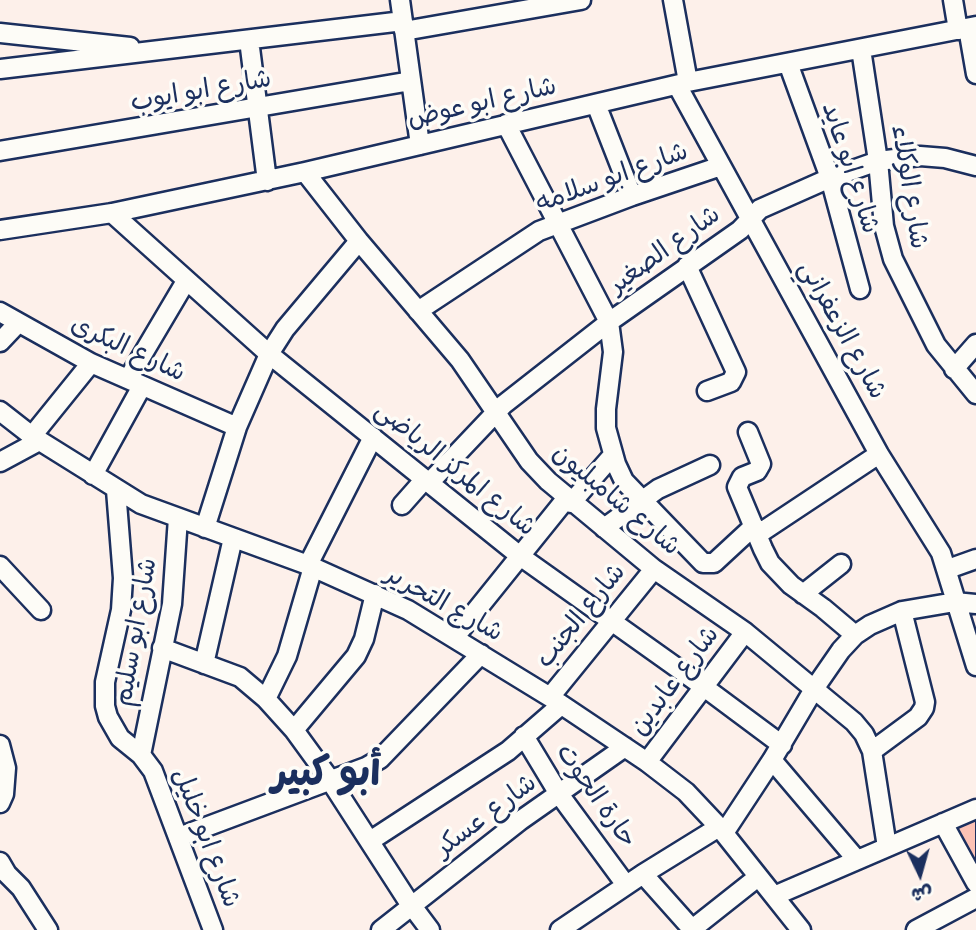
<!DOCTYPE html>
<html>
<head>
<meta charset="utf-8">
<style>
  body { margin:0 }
  #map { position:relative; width:976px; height:930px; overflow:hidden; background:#fdf0ea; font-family:"Patrick Hand","Playpen Sans Arabic",sans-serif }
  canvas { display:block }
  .north { position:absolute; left:885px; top:839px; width:70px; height:70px; -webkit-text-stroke:5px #fdfcf7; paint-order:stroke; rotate:175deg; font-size:19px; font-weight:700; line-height:28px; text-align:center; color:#1b2f5e }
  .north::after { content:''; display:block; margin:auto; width:24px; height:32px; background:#1b2f5e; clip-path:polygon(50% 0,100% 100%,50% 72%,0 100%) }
</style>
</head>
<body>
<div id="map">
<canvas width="976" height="930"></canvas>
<div class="north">ش</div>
</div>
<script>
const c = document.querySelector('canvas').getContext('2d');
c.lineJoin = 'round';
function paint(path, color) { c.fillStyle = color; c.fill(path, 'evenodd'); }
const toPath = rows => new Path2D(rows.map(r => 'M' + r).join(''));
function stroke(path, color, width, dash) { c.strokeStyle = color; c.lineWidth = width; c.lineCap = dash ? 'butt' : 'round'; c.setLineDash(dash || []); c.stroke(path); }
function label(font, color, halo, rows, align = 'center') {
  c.font = font + ' "Patrick Hand","Playpen Sans Arabic",sans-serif'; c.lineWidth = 7; c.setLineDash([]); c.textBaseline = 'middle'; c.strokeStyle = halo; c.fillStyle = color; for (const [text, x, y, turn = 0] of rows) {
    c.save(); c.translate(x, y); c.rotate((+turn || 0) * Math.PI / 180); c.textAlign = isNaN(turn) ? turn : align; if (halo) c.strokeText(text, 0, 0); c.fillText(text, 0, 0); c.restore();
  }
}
const building = toPath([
  [976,815,976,868,952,825,976,815]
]);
paint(building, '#fcc2b5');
stroke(building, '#1b2f5e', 2);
const minor = toPath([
  [400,0,420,145],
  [673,0,688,82],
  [953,0,958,30],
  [968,28,976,74],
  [404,31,581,0],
  [0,33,130,47],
  [249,40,267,181],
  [861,49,878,161,884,226,893,259,936,345,976,394],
  [788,63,830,178,860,289],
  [0,69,403,21],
  [677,85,879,454,941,553,976,666],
  [596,104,632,196],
  [506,124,609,322,613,352,606,409,606,428,616,464,624,481,703,563,714,563,754,526],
  [0,151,411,81],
  [305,172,359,241,460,360,529,461,548,481,654,569,745,632,854,722,864,734,872,751,887,847],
  [112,213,269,354,520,556,704,687,782,745],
  [0,230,112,213,305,172,688,82,976,26],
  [687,266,736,372,731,382,707,391],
  [418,311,539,231,632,196,721,166],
  [0,312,91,363,237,427],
  [0,342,18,323],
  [954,369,976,344],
  [128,379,186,281],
  [0,411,32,436,141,504,308,565,408,610,550,697,647,762,686,792,719,827,801,930],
  [748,432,761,464,757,471,742,477,737,487,763,549,770,563,791,585,823,608,855,635],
  [32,436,91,363],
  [0,462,39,441],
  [93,475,142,386],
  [429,483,503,405,609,322,740,230,760,209,830,178,878,161,920,156,945,158,976,166],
  [116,490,123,578,121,610,105,682,105,706,108,717,120,738,141,755,153,771,213,930],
  [571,503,613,455],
  [402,505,425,479],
  [205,528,237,427,269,354,285,329,359,241],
  [604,528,658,489,710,465],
  [757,535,879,454],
  [308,565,373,437],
  [0,566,41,610],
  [948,569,976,559],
  [803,594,841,564],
  [454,638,566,499],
  [162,648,240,677,266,699,294,730,326,774,406,898,430,930],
  [204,664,233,538],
  [550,697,654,569],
  [266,699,287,656,313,567],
  [294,730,356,656,364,639,375,594],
  [524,736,559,794,626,885],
  [0,745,6,768,4,794,0,803],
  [872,751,918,717,924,708,925,702,902,611],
  [141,755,172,604,178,518],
  [772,760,857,860],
  [647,762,745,632],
  [943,823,976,883],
  [724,833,772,760,814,689,841,650,855,635,870,625,902,611,955,602,976,604],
  [179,837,366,767,380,759,481,654],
  [370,841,508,751,561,705],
  [0,862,7,874,21,888,48,930],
  [643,874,692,929],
  [774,896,976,809],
  [381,930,521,820,625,747],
  [560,930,643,874,719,827],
  [691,930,758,877],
  [916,930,976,898]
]);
stroke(minor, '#1b2f5e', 23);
stroke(minor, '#fdfcf7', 18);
label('26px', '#1b2f5e', '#fdfcf7', [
  ["شارع ابو ايوب",201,91,-10],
  ["شارع ابو عوض",482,103,-13],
  ["شارع ابو عايد",850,168,72],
  ["شارع ابو سلامه",612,178,-20],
  ["شارع الوكلاء",909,187,81],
  ["شارع الصغير",665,250,-36],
  ["شارع الزعفراني",842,330,61],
  ["شارع البكرى",128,349,25],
  ["شارع المركز الرياضى",455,469,39],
  ["شارع شامبليون",616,500,40],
  ["شارع التحرير",444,604,29],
  ["شارع الجنب",581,616,-51],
  ["شارع ابو سليم",136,632,-80],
  ["شارع عابدين",675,681,-53],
  ["حارة الحوت",596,796,55],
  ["شارع عسكر",486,816,-37],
  ["شارع ابو خليل",206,838,69]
]);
label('bold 40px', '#1b2f5e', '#fdfcf7', [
  ["أبو كبير",326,774]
]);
</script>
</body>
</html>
